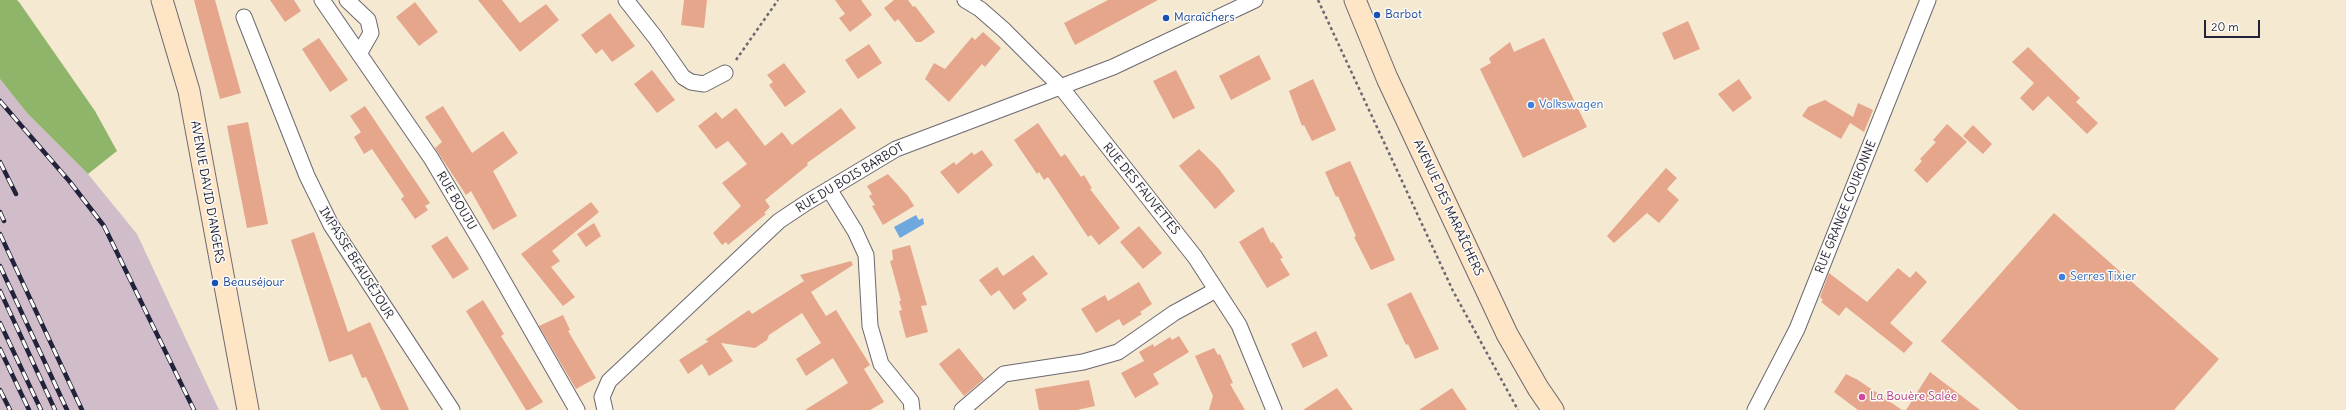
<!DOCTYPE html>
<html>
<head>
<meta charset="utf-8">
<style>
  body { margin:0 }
  #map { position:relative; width:2346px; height:410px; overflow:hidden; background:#f5e9d2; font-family:Delius,sans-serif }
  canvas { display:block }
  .scale { position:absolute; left:2204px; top:20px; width:56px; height:18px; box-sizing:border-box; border:2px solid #22223b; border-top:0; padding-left:5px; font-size:12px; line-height:14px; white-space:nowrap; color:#22223b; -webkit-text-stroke:3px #fdfcf7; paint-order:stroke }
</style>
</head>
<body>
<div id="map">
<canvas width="2346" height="410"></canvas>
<div class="scale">20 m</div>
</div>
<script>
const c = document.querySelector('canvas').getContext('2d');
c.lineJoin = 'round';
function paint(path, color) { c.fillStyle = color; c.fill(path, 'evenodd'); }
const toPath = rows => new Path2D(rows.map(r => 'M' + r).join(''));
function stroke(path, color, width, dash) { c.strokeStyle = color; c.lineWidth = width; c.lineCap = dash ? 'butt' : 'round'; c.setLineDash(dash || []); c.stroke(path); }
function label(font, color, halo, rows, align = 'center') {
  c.font = font + ' Delius,sans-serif'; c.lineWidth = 3; c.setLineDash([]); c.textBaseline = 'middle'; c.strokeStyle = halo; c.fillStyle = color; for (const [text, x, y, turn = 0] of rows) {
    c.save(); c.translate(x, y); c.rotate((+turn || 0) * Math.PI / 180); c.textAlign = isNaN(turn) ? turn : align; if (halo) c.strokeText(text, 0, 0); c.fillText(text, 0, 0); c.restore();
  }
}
paint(toPath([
  [0,79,27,113,88,174,137,234,219,410,0,410]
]), '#d1bdc9');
paint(toPath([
  [0,0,17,0,19,2,95,111,117,151,88,174,27,113,0,79]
]), '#8eb56a');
paint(toPath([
  [916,215,919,220,923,218,924,224,900,238,894,227]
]), '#6da9de');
paint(toPath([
  [194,0,215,0,241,93,220,99],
  [270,0,294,0,301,11,285,22],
  [478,0,502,0,520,23,546,4,559,20,520,52],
  [684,0,707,0,704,28,681,25],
  [835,0,861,0,872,15,850,32,839,18,845,14],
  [894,0,908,0,913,7,915,6,935,32,921,42,916,42,898,19,895,22,884,8],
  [1108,0,1158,0,1075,45,1064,23],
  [415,2,438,32,419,46,396,17],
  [610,13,635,46,612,62,602,49,596,54,581,35],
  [1688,21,1700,49,1674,60,1662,33],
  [983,32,1001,48,985,67,982,64,949,102,925,79,934,63,945,69,972,37,975,40],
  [319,38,348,80,330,92,302,49],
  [1544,38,1587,127,1523,158,1480,69,1491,63,1489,58,1510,42,1514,52],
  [869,44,882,63,858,79,845,60],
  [2028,47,2080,98,2076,102,2098,123,2087,134,2048,96,2033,111,2020,98,2034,83,2012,62],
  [1259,55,1271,79,1231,100,1219,76],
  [784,63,806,92,785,107,769,85,773,82,767,75],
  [652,70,675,100,657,113,634,84],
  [1176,70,1195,108,1173,119,1153,81],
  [1313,79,1336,130,1312,141,1304,125,1302,126,1289,91],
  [1739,79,1752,98,1733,112,1718,94],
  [1825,100,1853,117,1858,103,1873,110,1864,132,1850,123,1841,139,1802,116,1808,107],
  [365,106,430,203,425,206,428,210,415,219,401,199,404,196,372,149,364,154,354,137,361,132,350,116],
  [443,106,472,153,503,131,518,153,493,171,517,216,493,230,471,191,466,195,435,148,442,142,425,117],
  [736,108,765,146,782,132,792,145,841,108,856,128,807,163,808,165,765,200,770,207,764,213,766,214,728,245,726,242,722,245,713,233,741,206,722,183,747,164,728,141,716,149,698,126,716,112,722,119],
  [248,122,268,224,247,228,227,126],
  [1038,123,1061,157,1065,154,1081,177,1084,175,1092,188,1090,189,1120,228,1099,245,1091,235,1088,237,1048,177,1044,180,1039,172,1037,174,1014,140],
  [1947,124,1967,142,1927,183,1914,170,1922,161,1920,159,1936,142,1933,140],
  [1973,125,1992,144,1983,154,1963,136],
  [1199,149,1219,169,1235,191,1215,209,1179,166],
  [982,150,993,165,958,194,940,172,954,162,956,165,972,152,974,155],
  [1350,161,1395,260,1371,270,1354,237,1356,236,1338,196,1336,197,1325,172],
  [1666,168,1677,178,1667,189,1679,200,1659,223,1647,213,1614,243,1607,236],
  [888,174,908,196,914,206,883,225,872,206,875,205,869,196,872,194,867,186],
  [591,202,599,212,552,251,560,261,551,267,575,297,563,306,521,254],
  [2054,213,2219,359,2174,410,2019,410,1941,341],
  [594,223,601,236,586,247,577,234],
  [1139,226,1162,253,1143,269,1120,242],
  [1263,227,1271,243,1273,242,1283,258,1280,259,1290,275,1267,288,1239,242],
  [314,232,348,332,370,322,409,410,381,410,366,377,362,378,352,354,329,362,291,240],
  [447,236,469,269,453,279,431,246],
  [910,245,927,305,921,306,928,332,906,338,899,311,902,310,899,301,901,301,890,261,893,260,892,250],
  [1033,255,1048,274,1022,293,1027,300,1014,310,999,290,991,296,979,280,997,267,1003,276],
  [851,261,853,265,811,292,800,275],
  [1898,268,1910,278,1916,271,1927,282,1890,323,1913,343,1904,353,1846,307,1839,316,1821,302,1823,300,1820,297,1829,273,1867,302],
  [804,281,826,316,836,310,870,365,864,369,884,402,870,410,805,410,848,383,833,358,806,376,796,359,821,343,802,313,769,335,767,340,755,348,721,343,733,361,709,376,702,364,688,374,679,360,709,341,705,340,749,310,752,314],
  [1139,282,1152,304,1140,312,1142,314,1123,326,1119,319,1096,333,1081,309,1105,295,1108,301],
  [1411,292,1439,349,1415,359,1408,344,1406,345,1387,304],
  [483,300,504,334,501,336,543,402,529,410,526,410,466,311],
  [563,315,570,330,568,331,596,378,576,389,539,326],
  [1316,331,1328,356,1303,368,1291,344],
  [1179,336,1189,352,1153,374,1159,384,1135,398,1121,373,1144,361,1139,352,1153,344,1154,347,1170,337,1172,340],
  [959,348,984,379,964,396,939,364],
  [1214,348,1218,355,1220,354,1233,383,1230,384,1245,410,1209,410,1213,396,1195,356],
  [1930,372,1980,410,1906,410],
  [1846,374,1858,380,1902,410,1858,410,1834,392],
  [1089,380,1095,406,1077,410,1039,410,1035,389],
  [1337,388,1353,410,1303,410],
  [1452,388,1467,410,1419,410]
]), '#e5a68b');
const street = toPath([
  [322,0,431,158,485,249,577,410],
  [347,0,368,20,371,33,359,54],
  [626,0,655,37,683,77,691,82,704,84,725,73],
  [965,0,980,9,1004,30,1060,86,1195,257,1239,325,1274,410],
  [244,17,307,176,331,225,452,410],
  [829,189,855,231,866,255,870,326,881,364,911,401,912,410],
  [605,410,602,397,609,381,779,221,806,203,896,149,1113,67,1255,0],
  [962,410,1004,374,1083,362,1118,352,1174,313,1216,290],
  [1755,410,1797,329,1928,0]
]);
const secondary = toPath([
  [162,0,189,91,248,410],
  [1355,0,1387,78,1507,334,1538,388,1553,410]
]);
stroke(street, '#6c6870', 17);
stroke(secondary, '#6c6870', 23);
stroke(toPath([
  [1318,0,1453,291,1518,410],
  [736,60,778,0]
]), '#6c6870', 2.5, [3, 3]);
stroke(street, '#fff', 15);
stroke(secondary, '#fde5c5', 21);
const rail = toPath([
  [0,101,70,182,104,226,194,410],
  [0,162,16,194],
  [0,212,4,221],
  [0,234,82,410],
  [0,266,67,410],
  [0,291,55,410],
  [0,323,41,410],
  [0,349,29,410],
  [0,390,10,410]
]);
stroke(rail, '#22223b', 4.5);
stroke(rail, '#fdfcf7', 3, [9]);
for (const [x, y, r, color] of [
  [1377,15,4,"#1a4fb4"],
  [1166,18,4,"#1a4fb4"],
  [1531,105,4,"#3f7fe0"],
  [2062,277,4,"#3f7fe0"],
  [215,283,4,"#1a4fb4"],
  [1862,397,4,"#d1479c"]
]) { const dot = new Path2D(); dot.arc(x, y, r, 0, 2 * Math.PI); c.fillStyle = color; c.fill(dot); stroke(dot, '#fdfcf7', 1.5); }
label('12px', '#164399', '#fdfcf7', [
  ["Barbot",1385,15],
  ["Maraîchers",1174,18],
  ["Beauséjour",223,283]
], 'left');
label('12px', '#366cbe', '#fdfcf7', [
  ["Volkswagen",1539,105],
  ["Serres Tixier",2070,277]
], 'left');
label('12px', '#22223b', '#fdfcf7', [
  ["RUE DU BOIS BARBOT",850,178,-31],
  ["RUE DES FAUVETTES",1141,189,51],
  ["AVENUE DAVID D'ANGERS",207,192,80],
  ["RUE BOUJU",456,201,59],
  ["RUE GRANGE COURONNE",1846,207,-68],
  ["AVENUE DES MARAÎCHERS",1448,208,65],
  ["IMPASSE BEAUSÉJOUR",356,263,58]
]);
label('12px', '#b23c85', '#fdfcf7', [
  ["La Bouère Salée",1870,397]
], 'left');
</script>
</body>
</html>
